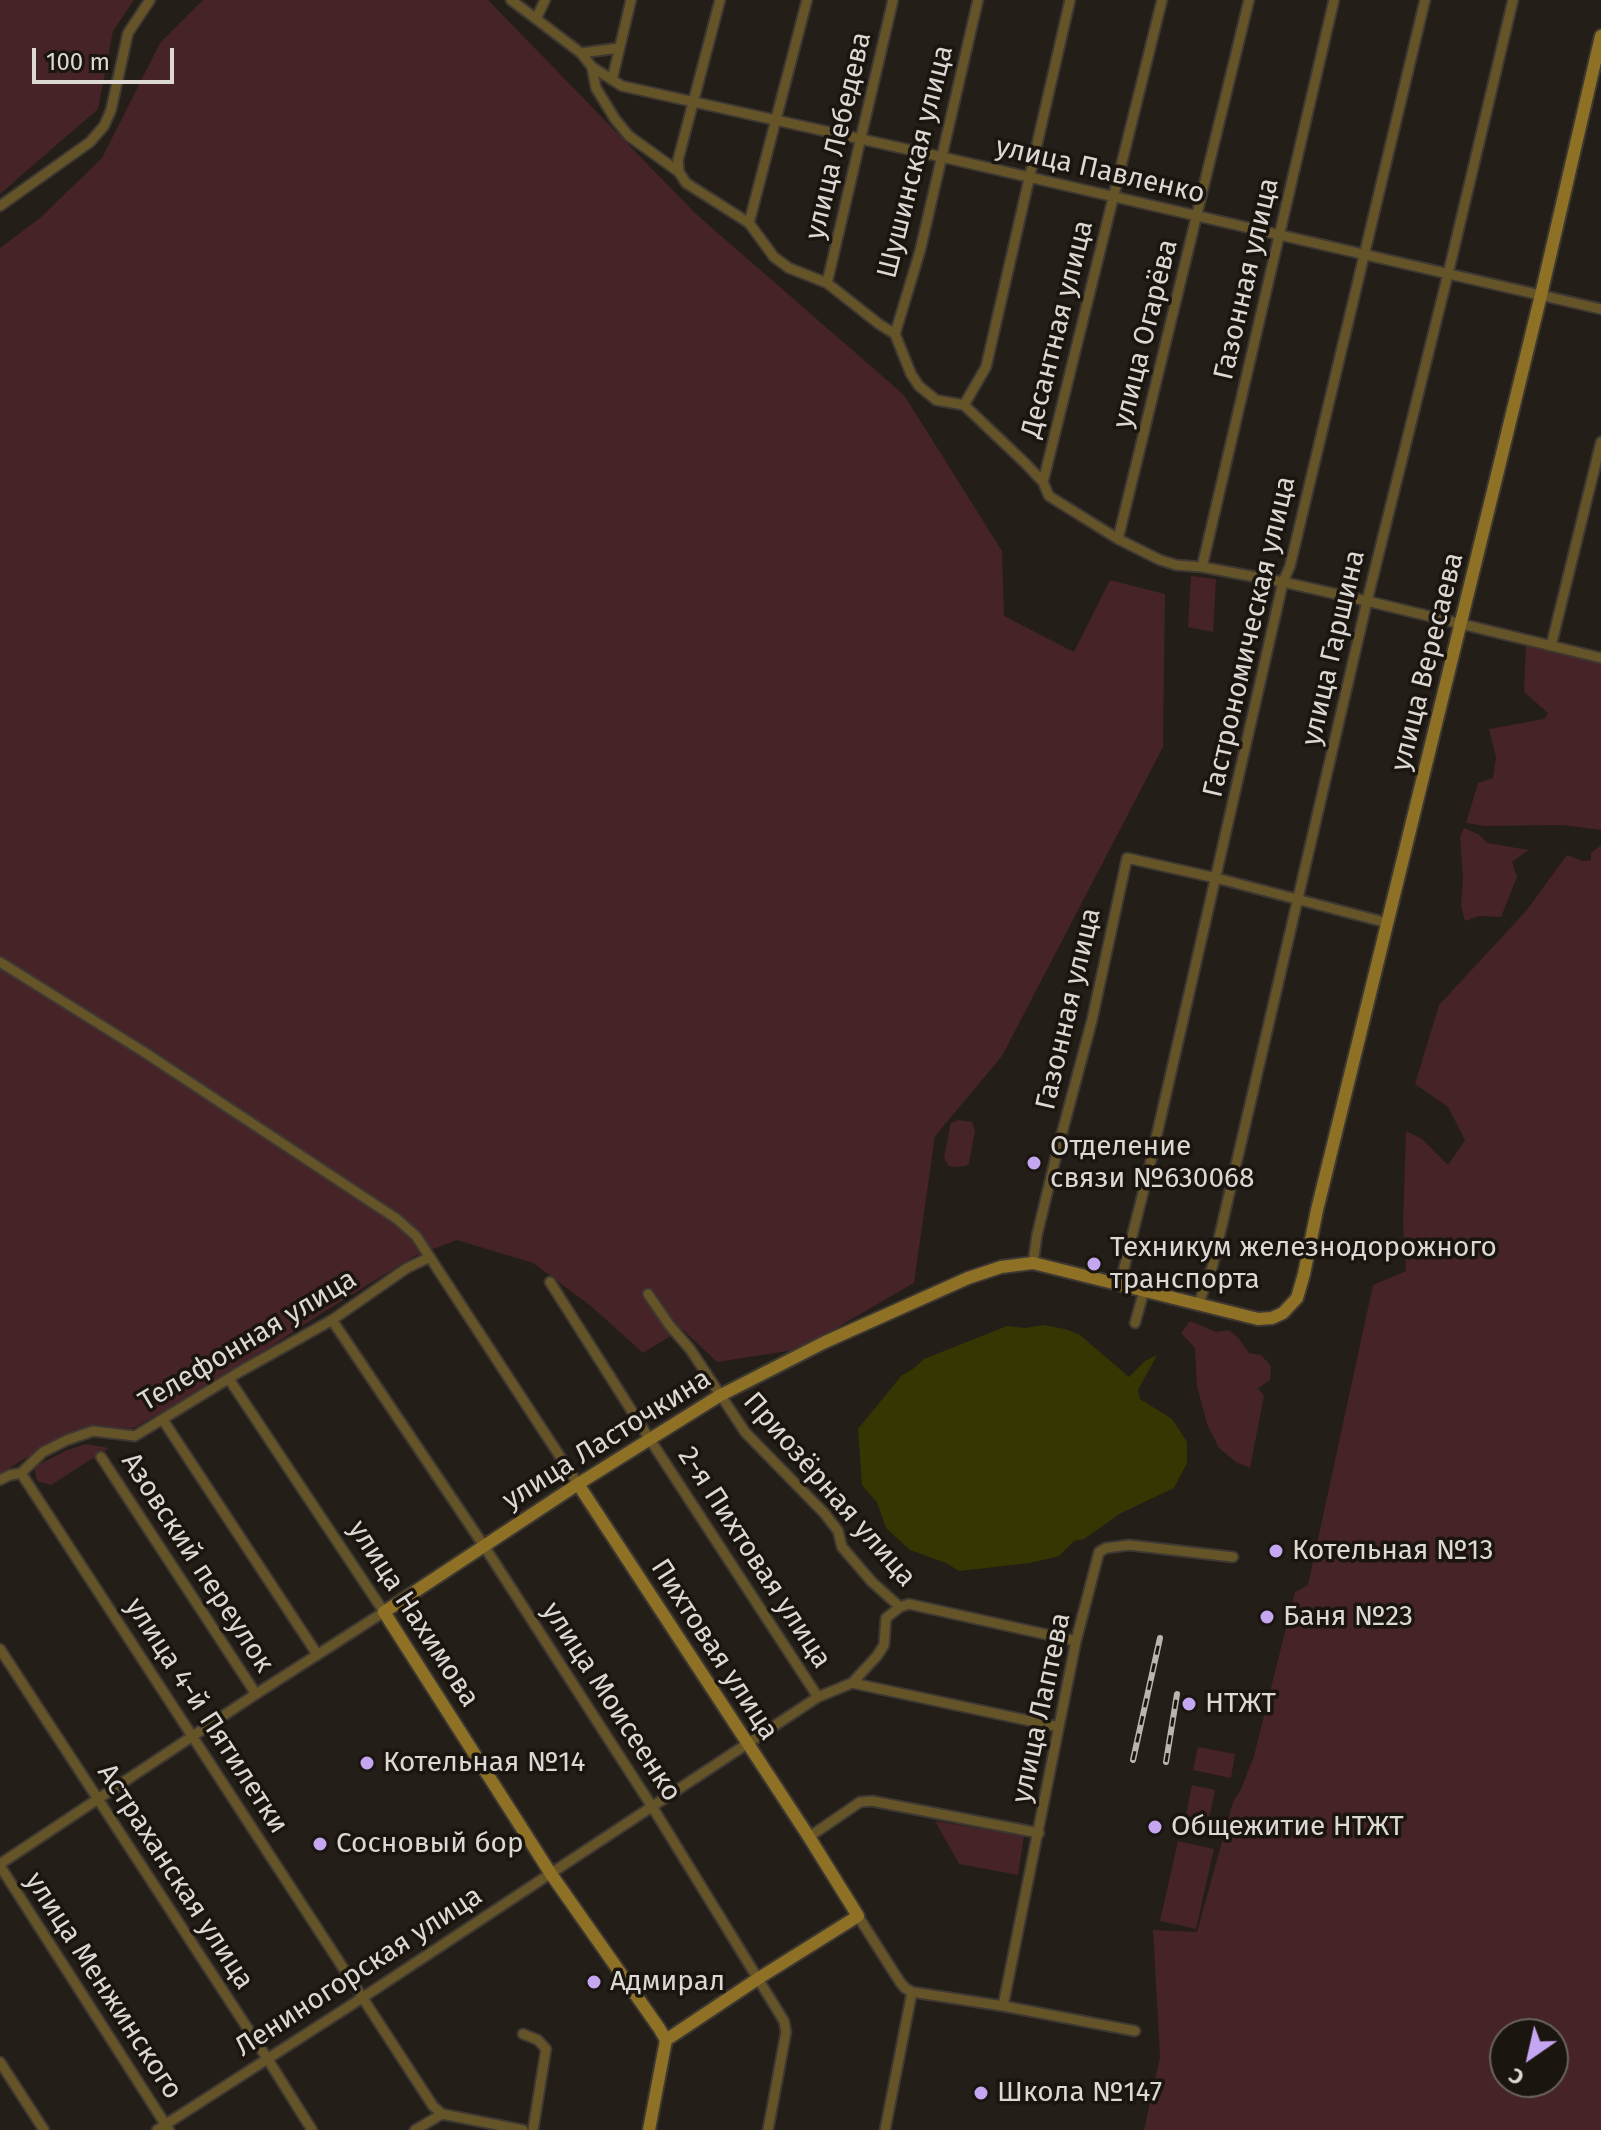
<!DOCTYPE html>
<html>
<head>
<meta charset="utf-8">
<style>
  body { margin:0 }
  #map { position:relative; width:1601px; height:2130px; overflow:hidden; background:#241e19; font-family:"Fira Sans",sans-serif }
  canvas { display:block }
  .north { position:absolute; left:1489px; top:2018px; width:80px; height:80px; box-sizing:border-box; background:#1b1510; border:2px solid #68635e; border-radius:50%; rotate:214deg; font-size:22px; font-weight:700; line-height:32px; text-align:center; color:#dcd8d4 }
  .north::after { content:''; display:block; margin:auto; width:28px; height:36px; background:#c5a6f1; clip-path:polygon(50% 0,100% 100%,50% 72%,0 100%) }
  .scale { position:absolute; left:32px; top:48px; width:142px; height:36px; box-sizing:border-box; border:4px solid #dcd8d4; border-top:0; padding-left:10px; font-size:24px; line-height:28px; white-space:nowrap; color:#dcd8d4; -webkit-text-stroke:6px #1b1510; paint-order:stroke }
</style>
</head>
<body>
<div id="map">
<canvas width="1601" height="2130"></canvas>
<div class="north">С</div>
<div class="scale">100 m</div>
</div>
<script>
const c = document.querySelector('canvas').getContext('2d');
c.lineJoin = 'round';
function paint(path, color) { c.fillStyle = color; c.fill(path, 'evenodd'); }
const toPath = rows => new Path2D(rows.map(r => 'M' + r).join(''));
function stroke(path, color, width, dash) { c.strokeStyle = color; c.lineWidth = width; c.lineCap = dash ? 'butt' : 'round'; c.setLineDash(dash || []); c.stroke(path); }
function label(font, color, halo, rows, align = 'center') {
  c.font = font + ' "Fira Sans",sans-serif'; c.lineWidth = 7; c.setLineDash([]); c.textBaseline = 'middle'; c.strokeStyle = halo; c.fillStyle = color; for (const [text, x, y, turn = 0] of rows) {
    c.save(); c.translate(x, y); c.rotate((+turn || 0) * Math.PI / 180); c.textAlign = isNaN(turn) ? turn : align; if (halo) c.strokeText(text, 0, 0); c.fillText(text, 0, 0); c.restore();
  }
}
paint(toPath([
  [0,0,134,0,113,31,98,109,0,194],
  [203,0,488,0,696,214,904,395,1002,551,1004,616,1074,652,1110,580,1165,594,1163,747,1002,1056,935,1136,914,1283,800,1349,717,1362,682,1329,643,1353,591,1306,533,1263,457,1240,415,1256,325,1311,232,1372,132,1429,101,1426,85,1427,58,1438,0,1474,0,248,40,218,102,158,160,43],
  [1191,576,1216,579,1213,632,1188,627],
  [1526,645,1601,664,1601,830,1562,825,1485,826,1466,823,1478,783,1493,778,1496,757,1489,729,1544,719,1548,713,1524,692],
  [1464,828,1478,834,1488,843,1528,850,1512,862,1517,877,1501,917,1479,916,1465,921,1461,905,1463,878,1460,837],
  [1601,845,1601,2130,1144,2130,1160,2057,1153,1930,1197,1932,1233,1802,1241,1789,1254,1756,1295,1592,1308,1585,1373,1285,1406,1271,1403,1225,1406,1131,1422,1139,1448,1165,1465,1140,1448,1107,1415,1084,1439,1005,1526,911,1567,855,1583,861,1591,860,1591,853],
  [1505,2034,1553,2034,1553,2082,1505,2082],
  [958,1120,972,1122,975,1131,969,1163,966,1166,957,1167,949,1166,944,1158,950,1127,951,1123],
  [1190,1321,1216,1332,1229,1330,1239,1339,1249,1353,1261,1355,1271,1366,1270,1380,1258,1388,1264,1396,1250,1468,1236,1462,1219,1448,1207,1424,1197,1386,1195,1348,1181,1333],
  [86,1444,109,1448,51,1485,37,1481,34,1467,65,1451],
  [1198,1747,1235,1754,1231,1778,1193,1770],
  [1192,1785,1215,1790,1206,1835,1183,1830],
  [935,1821,1024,1836,1018,1875,959,1864],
  [1178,1841,1214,1849,1196,1929,1160,1921]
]), '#452326');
paint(toPath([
  [1043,1325,1065,1329,1080,1335,1129,1377,1145,1361,1157,1355,1138,1390,1140,1399,1172,1419,1187,1442,1187,1463,1174,1488,1121,1513,1084,1539,1074,1541,1059,1556,1030,1563,959,1571,946,1563,910,1550,886,1528,877,1502,862,1485,858,1429,902,1375,913,1369,924,1359,1007,1326,1025,1328]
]), '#363603');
const street = toPath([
  [511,0,581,53,592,67,596,88,615,119,629,136,679,172,686,183,749,223,774,257,789,268,827,283,879,324,895,334,911,374,919,386,936,400,964,405,1025,463,1043,482,1049,496,1118,539,1160,560,1176,565,1202,567,1283,582,1367,601,1601,658],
  [536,19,545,0],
  [581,53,619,48],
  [592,67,622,86,942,157,1601,309],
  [612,80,631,0],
  [679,172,678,160,720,0],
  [0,206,90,142,104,126,111,110,128,33,150,0],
  [749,223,807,0],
  [827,283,893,0],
  [895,334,920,251,978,0],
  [964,405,986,367,1070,0],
  [1043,482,1162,0],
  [1118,539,1249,0],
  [1202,567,1334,0],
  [1551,646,1601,442],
  [0,962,144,1052,359,1194,397,1219,416,1236,578,1484],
  [1033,1263,1037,1235,1058,1148,1092,1020,1127,858,1216,878,1388,923],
  [550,1282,649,1438,818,1697],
  [1120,1284,1149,1169,1283,582,1290,566,1425,0],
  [648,1294,670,1326,690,1349,745,1432,825,1514,838,1531,842,1547,872,1582,900,1607,909,1604,1076,1641],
  [1198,1305,1212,1268,1367,601,1448,274,1513,0],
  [332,1320,484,1546,653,1808,784,2021,786,2032,768,2130],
  [1135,1323,1144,1291],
  [163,1420,317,1654],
  [101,1457,256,1694],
  [21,1473,433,2106,442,2114,523,2130],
  [0,1480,10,1475,21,1473,43,1452,67,1440,93,1431,135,1436,241,1371,332,1320,407,1268,430,1257],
  [0,1649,267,2058,312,2130],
  [852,1683,877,1656,884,1645,886,1618,900,1607],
  [809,1837,860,1802,872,1801,1039,1833],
  [0,1864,256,1694,384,1612,229,1379],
  [0,1866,169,2130],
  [858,1916,900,1982,905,1988,912,1992,885,2130],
  [912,1992,1003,2006,1135,2031],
  [1003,2006,1076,1641,1099,1552,1106,1548,1129,1545,1233,1557],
  [523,2034,538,2040,546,2049,533,2130],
  [0,2062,44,2130],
  [157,2130,362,1998,818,1697,852,1683,1059,1727],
  [415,2130,442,2114]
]);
const secondary = toPath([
  [578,1484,809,1837,858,1916,759,1978,666,2040],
  [649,2130,666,2040,659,2028,551,1874,384,1612,578,1484,719,1396,825,1342,968,1278,1001,1267,1033,1263,1258,1319,1272,1318,1283,1313,1297,1298,1304,1274,1317,1210,1541,295,1601,36]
]);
stroke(street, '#3e3833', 13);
stroke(secondary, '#3e3833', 16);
stroke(street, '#665429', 9);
stroke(secondary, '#8f7126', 12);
const rail = toPath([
  [1133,1760,1160,1638],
  [1166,1762,1177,1694]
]);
stroke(rail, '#bab5b1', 6);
stroke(rail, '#1b1510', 3, [9]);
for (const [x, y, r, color] of [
  [1034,1163,8,"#c5a6f1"],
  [1094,1264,8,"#c5a6f1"],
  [1276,1551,8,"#c5a6f1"],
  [1267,1617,8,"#c5a6f1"],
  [1189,1704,8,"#c5a6f1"],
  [367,1763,8,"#c5a6f1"],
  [1155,1827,8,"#c5a6f1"],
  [320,1844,8,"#c5a6f1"],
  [594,1982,8,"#c5a6f1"],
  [981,2093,8,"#c5a6f1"]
]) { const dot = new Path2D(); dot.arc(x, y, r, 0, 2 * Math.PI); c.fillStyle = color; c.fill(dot); stroke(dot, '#1b1510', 3); }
label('28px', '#dcd8d4', '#1b1510', [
  ["улица Лебедева",839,136,-77],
  ["Шушинская улица",916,162,-76],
  ["улица Павленко",1100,171,13],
  ["Газонная улица",1247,279,-77],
  ["Десантная улица",1058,329,-76],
  ["улица Огарёва",1146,334,-76],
  ["Гастрономическая улица",1250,637,-77],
  ["улица Гаршина",1334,648,-77],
  ["улица Вересаева",1428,662,-76],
  ["Газонная улица",1069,1009,-77],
  ["Телефонная улица",248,1341,-31],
  ["улица Ласточкина",607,1440,-32],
  ["Приозёрная улица",829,1490,49],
  ["2-я Пихтовая улица",754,1558,57],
  ["Азовский переулок",197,1563,57],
  ["улица Нахимова",413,1614,57],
  ["Пихтовая улица",714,1650,57],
  ["улица Моисеенко",611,1702,57],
  ["улица Лаптева",1042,1708,-78],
  ["улица 4-й Пятилетки",206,1716,57],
  ["Астраханская улица",175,1877,57],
  ["Лениногорская улица",359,1972,-33],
  ["улица Менжинского",103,1986,57]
]);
label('28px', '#dcd8d4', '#1b1510', [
  ["Отделение",1050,1147],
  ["связи №630068",1050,1179],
  ["Техникум железнодорожного",1110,1248],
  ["транспорта",1110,1280],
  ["Котельная №13",1292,1551],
  ["Баня №23",1283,1617],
  ["НТЖТ",1205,1704],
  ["Котельная №14",383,1763],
  ["Общежитие НТЖТ",1171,1827],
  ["Сосновый бор",336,1844],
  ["Адмирал",610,1982],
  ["Школа №147",997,2093]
], 'left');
</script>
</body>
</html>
